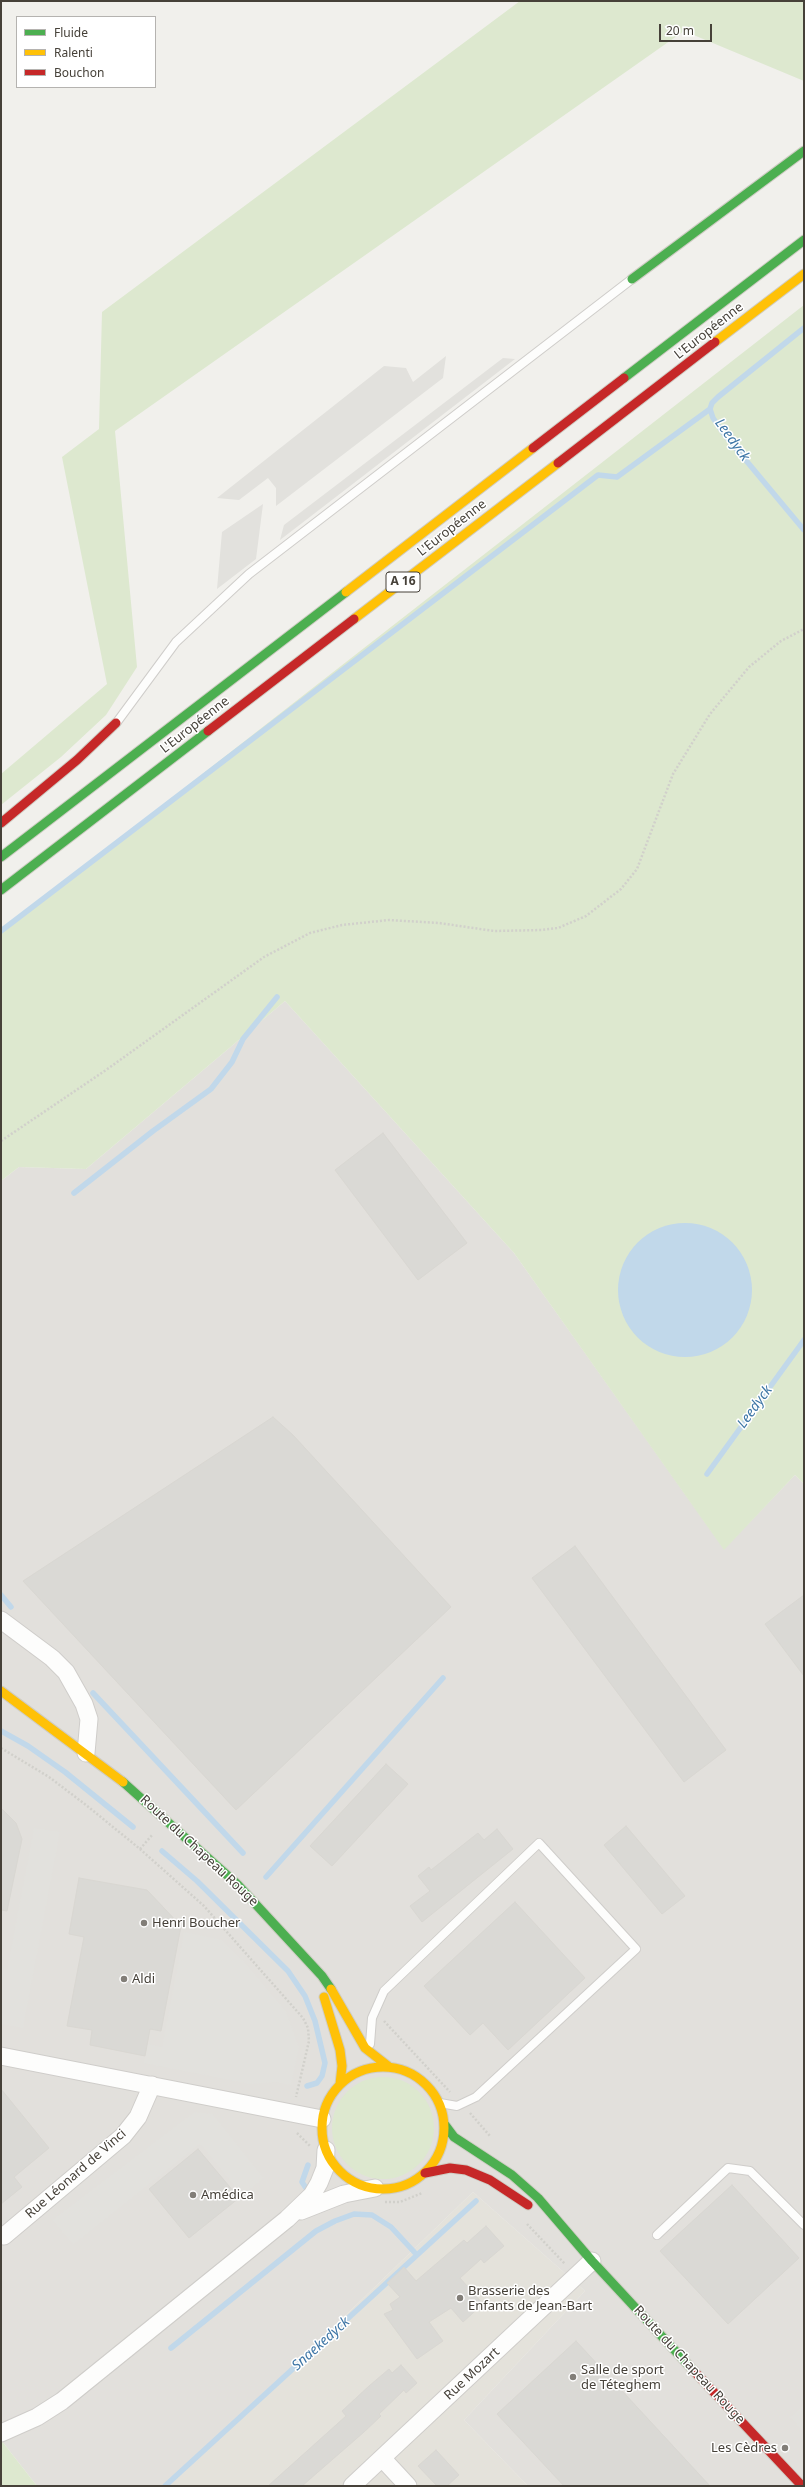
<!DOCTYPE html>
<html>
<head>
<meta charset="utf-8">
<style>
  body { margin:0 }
  #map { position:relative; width:805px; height:2487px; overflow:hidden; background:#f1f0ec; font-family:"Noto Sans",sans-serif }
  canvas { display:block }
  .frame { position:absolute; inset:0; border:2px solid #464139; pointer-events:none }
  .legend { position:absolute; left:16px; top:16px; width:140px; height:72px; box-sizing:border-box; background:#fff; border:1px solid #b5b3b0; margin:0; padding:5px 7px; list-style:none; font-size:12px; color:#464139 }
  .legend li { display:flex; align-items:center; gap:8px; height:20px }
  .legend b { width:20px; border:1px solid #b5b3b0 }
  .scale { position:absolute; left:659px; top:24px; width:53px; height:18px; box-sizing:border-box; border:2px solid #464139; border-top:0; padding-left:5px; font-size:12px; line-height:14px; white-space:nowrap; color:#464139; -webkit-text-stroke:3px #fff; paint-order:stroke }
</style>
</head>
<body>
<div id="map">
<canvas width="805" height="2487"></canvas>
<div class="frame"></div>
<ul class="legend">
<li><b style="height:5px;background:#4caf50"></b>Fluide</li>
<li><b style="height:5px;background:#ffc107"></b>Ralenti</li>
<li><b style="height:5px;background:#c62828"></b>Bouchon</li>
</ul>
<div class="scale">20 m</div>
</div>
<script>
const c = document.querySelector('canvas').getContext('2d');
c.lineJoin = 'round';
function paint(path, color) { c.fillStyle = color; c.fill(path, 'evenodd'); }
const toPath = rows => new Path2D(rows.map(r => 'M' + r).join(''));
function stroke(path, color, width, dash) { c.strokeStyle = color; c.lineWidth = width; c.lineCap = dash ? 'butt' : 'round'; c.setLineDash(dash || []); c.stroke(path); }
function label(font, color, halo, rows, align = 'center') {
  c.font = font + ' "Noto Sans",sans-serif'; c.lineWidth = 3; c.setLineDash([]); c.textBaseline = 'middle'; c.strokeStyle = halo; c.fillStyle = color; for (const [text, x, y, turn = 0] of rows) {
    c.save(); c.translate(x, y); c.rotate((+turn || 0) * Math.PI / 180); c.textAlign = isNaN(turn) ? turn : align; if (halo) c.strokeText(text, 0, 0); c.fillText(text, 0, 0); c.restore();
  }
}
paint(toPath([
  [473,2192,585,2291,464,2420,528,2486,169,2486]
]), '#e4e2db');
paint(toPath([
  [285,1001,514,1253,724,1549,795,1475,804,1484,804,2486,528,2486,464,2420,585,2291,473,2192,169,2486,37,2486,1,2440,1,1181,19,1167,86,1169]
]), '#e2e0dc');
paint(toPath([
  [520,1,804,1,804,81,684,31,115,431,137,667,106,715,61,757,1,805,1,774,107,684,62,457,99,429,102,312],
  [804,305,804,1484,795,1475,724,1550,514,1253,285,1001,86,1169,19,1167,1,1181,1,931],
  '332 2128a51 51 0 1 1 102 0a51 51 0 1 1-102 0Z',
  [1,2440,37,2486,1,2486]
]), '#dde8cf');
paint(toPath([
  [446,356,443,378,276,506,276,488,268,478,239,500,217,498,384,366,406,368,413,382],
  [503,358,515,359,280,540,284,525],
  [263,504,256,559,217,589,222,532],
  [34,1828,60,1832,23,2028,1,2024,1,1969,7,1970],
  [184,1932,222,1940,244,1961,286,2011,299,2047,291,2085,277,2082,250,2084,144,2063,147,2044,162,2047],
  [194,2112,213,2114,264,2178,242,2196,200,2144,73,2245,52,2220],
  [804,2404,804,2433,790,2417]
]), '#e2e1dd');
paint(toPath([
  '618 1290a67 67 0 1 1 134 0a67 67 0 1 1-134 0Z'
]), '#c1d8ea');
stroke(toPath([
  [804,328,718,397,712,403,710,409,713,418,724,434,804,530],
  [1,931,598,475,617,477,710,409],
  [74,1193,153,1131,211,1089,232,1062,243,1039,277,997],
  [707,1474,804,1340],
  [1,1595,11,1607],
  [93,1693,243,1853],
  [1,1731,28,1746,65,1772,133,1827],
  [162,1851,197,1881,288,1971,305,1996,315,2021,325,2063,322,2076,317,2083,307,2086],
  [266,1877,443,1678],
  [306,2188,302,2182,308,2165],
  [171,2348,316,2231,335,2221,354,2214,372,2215,391,2227,417,2255],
  [165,2486,476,2201]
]), '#c1d8ea', 5.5);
const building = toPath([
  [383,1133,467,1243,418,1280,335,1170,383,1133],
  [273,1417,293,1435,451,1607,236,1810,23,1581,273,1417],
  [575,1546,726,1750,684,1782,532,1578,575,1546],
  [804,1595,804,1676,765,1624,804,1595],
  [386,1764,408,1784,332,1866,310,1846,386,1764],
  [1,1808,16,1823,22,1839,7,1911,1,1910,1,1808],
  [626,1826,685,1896,662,1914,604,1845,626,1826],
  [497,1829,513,1849,422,1922,410,1906,430,1891,418,1876,429,1867,431,1870,478,1833,484,1840,497,1829],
  [79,1878,147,1890,181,1926,161,2031,150,2029,145,2056,90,2045,92,2030,67,2026,84,1937,69,1934,79,1878],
  [515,1902,585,1978,508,2050,483,2023,470,2035,424,1986,515,1902],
  [1,2089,49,2148,14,2177,22,2187,1,2204,1,2089],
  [198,2149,239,2198,189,2238,149,2189,198,2149],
  [732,2185,799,2258,728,2324,660,2251,732,2185],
  [486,2226,504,2246,484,2263,481,2259,460,2278,483,2304,463,2322,451,2308,429,2322,443,2341,417,2359,384,2314,393,2310,390,2304,400,2297,387,2283,404,2267,416,2281,464,2240,467,2243,486,2226],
  [576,2341,710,2486,564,2486,497,2414,576,2341],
  [401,2365,417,2383,406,2393,404,2390,379,2414,381,2416,364,2432,302,2486,268,2486,346,2416,342,2411,369,2386,389,2369,392,2373,401,2365],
  [436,2450,459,2475,447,2486,437,2486,418,2466,436,2450]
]);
paint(building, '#dad9d5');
stroke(building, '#d9d7d2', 1);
const lane = toPath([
  [117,722,176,642,249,574,632,279],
  [370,2044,372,2018,384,1991,539,1843,636,1949,476,2097,457,2106,440,2103],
  [657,2235,728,2168,750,2171,804,2225]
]);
const street = toPath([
  [1,1620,52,1658,66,1672,84,1704,89,1719,86,1753],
  [1,2056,322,2119],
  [301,2211,344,2194,375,2188],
  [4,2236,123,2136,138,2117,152,2085],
  [1,2433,37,2417,62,2401,287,2219,312,2195,319,2183,325,2168,326,2150],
  [382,2458,408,2486],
  [352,2486,592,2261]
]);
const fast = toPath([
  [632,279,804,151],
  [624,378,804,240],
  [1,857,346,592],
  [1,890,208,731],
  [123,1782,237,1884,322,1976,331,1989],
  [445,2125,454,2137,512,2175,538,2198,592,2261,693,2370]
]);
const slow = toPath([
  [715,342,804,274],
  [346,592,533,448],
  [354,619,558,463],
  [1,1691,123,1782],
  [331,1989,365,2048,388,2066],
  [324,1997,340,2050,342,2066,340,2084],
  '322 2128a61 61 0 1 1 122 0a61 61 0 1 1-122 0Z'
]);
const jam = toPath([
  [533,448,624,378],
  [558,463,715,342],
  [208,731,354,619],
  [1,823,77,760,116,723],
  [425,2173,450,2168,466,2170,490,2180,528,2205],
  [693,2370,802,2486]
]);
stroke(lane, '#cfcdca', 10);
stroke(street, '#cfcdca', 19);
stroke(fast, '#cfcdc4', 11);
stroke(slow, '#cfcdc4', 11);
stroke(jam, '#cfcdc4', 11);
stroke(toPath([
  [1,1141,106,1070,264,957,310,933,342,925,389,920,439,923,494,931,542,930,558,928,586,916,621,889,637,869,673,774,710,714,749,667,781,641,804,629],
  [1,1748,49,1777,86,1805,140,1849,204,1906,303,2018,308,2028,309,2041,296,2097],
  [140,1849,153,1834],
  [384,2021,450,2092],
  [470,2113,490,2136],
  [297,2133,310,2146],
  [385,2202,400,2202,422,2193],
  [527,2224,565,2264]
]), '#d1d0cb', 2.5, [2, 2]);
stroke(lane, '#fdfdfc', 8);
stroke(street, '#fdfdfc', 17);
stroke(fast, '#4caf50', 9);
stroke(slow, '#ffc107', 9);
stroke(jam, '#c62828', 9);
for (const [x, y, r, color] of [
  [144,1923,4,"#827e78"],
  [124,1979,4,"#827e78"],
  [193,2195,4,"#827e78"],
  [460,2298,4,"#827e78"],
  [573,2377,4,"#827e78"],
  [785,2448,4,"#827e78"]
]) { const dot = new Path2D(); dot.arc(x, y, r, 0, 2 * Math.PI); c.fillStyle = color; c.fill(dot); stroke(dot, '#fff', 1.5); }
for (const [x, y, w] of [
  [403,582,34]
]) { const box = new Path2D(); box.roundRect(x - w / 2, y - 10, w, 20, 3); c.fillStyle = '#fff'; c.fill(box); stroke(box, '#464139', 1); }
label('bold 12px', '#464139', null, [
  ["A 16",403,582]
]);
label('13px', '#464139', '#fff', [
  ["L'Européenne",709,331,-38],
  ["L'Européenne",452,528,-38],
  ["L'Européenne",195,725,-38],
  ["Route du Chapeau Rouge",199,1851,43],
  ["Rue Léonard de Vinci",76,2174,-41],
  ["Route du Chapeau Rouge",689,2365,47],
  ["Rue Mozart",472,2374,-43]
]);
label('13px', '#464139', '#fff', [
  ["Henri Boucher",152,1923],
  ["Aldi",132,1979],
  ["Amédica",201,2195],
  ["Brasserie des",468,2291],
  ["Enfants de Jean-Bart",468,2306],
  ["Salle de sport",581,2370],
  ["de Téteghem",581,2385],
  ["Les Cèdres",777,2448,"right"]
], 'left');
label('italic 14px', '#3e76a6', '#fff', [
  ["Leedyck",732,440,54],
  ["Leedyck",755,1407,-54],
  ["Snaekedyck",321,2344,-42]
]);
</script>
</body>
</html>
